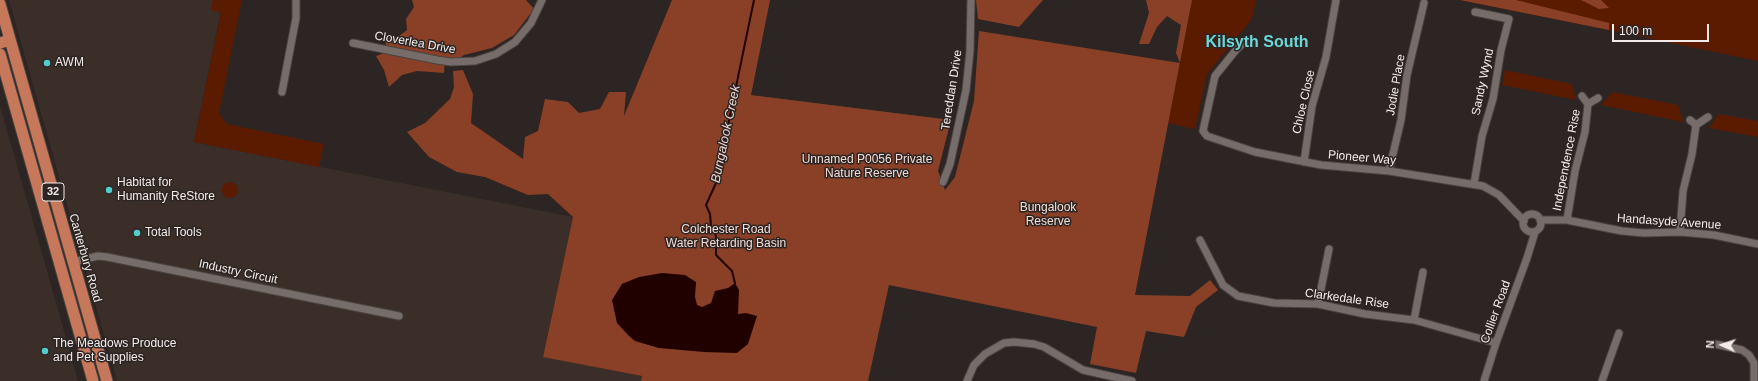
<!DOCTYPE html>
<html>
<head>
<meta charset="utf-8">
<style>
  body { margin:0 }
  #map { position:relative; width:1758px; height:381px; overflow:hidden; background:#2d2523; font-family:Arial,sans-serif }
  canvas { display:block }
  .north { position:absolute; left:1702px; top:325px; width:40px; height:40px; -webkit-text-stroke:3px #2d2523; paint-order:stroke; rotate:273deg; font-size:11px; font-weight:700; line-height:16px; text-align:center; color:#f1ecea }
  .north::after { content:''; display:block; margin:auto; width:14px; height:18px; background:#f1ecea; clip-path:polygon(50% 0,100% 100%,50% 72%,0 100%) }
  .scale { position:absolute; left:1612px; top:24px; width:97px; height:18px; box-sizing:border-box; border:2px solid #f1ecea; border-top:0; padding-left:5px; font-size:12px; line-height:14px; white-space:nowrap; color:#f1ecea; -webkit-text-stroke:3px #2d2523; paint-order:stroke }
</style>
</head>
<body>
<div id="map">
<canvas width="1758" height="381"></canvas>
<div class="north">N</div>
<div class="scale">100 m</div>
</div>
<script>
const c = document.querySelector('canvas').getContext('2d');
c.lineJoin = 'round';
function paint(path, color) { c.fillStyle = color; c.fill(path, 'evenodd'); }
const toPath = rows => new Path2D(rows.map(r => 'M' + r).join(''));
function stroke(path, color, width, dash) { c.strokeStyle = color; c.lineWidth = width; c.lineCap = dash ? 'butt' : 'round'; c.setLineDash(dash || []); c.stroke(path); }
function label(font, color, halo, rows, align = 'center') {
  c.font = font + ' Arial,sans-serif'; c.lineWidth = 3; c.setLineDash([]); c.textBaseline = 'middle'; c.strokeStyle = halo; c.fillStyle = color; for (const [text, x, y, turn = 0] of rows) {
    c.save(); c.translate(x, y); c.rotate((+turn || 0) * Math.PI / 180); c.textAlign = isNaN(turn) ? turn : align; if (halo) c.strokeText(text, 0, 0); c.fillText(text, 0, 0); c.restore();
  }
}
paint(toPath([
  [9,0,223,0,194,142,573,217,543,356,642,376,641,381,117,381],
  [0,106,38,239,78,381,0,381]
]), '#3b2e29');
paint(toPath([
  [213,0,242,0,219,113,227,124,324,144,319,167,194,142,221,13,211,10],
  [1192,0,1256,0,1252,19,1207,74,1195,129,1168,123],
  [1460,0,1758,0,1758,61,1609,30],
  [1505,70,1572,84,1576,100,1502,85],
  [1613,92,1678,105,1683,122,1601,105],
  [1719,114,1758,121,1758,137,1709,128],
  '222 190a8 8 0 1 1 16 0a8 8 0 1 1-16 0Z'
]), '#5a1b00');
paint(toPath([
  [412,0,526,0,534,9,514,35,492,48,464,55,459,59,445,59,444,73,417,71,402,75,389,87,384,70,376,56,387,52,385,39,399,36,407,30,406,19,414,7],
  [672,0,770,0,751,95,951,120,938,171,945,190,955,177,974,101,979,31,1180,63,1176,53,1181,25,1167,16,1157,27,1149,44,1139,44,1149,13,1146,0,1192,0,1135,295,1190,296,1210,280,1218,290,1196,307,1184,337,1146,331,1136,373,1090,364,1097,327,889,285,868,381,641,381,642,376,543,357,573,217,548,194,528,195,485,177,457,172,429,157,407,132,425,123,450,99,454,87,453,71,463,70,473,94,471,123,523,159,525,137,538,131,545,99,568,102,579,113,600,109,609,92,626,92,624,116],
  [976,0,1043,0,1019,27,978,19],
  [1460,0,1516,0,1609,23,1609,30],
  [1581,0,1601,0,1609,8,1599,9]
]), '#894026');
paint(toPath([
  [662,273,685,275,696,282,695,297,697,305,702,307,711,303,715,291,728,288,735,283,739,290,738,314,746,313,757,316,748,344,737,353,704,352,659,348,635,341,629,336,617,323,612,300,622,284,639,277]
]), '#210100');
stroke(toPath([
  [735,283,732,271,716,255,716,236,711,226,710,214,706,205,716,183,754,0]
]), '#210100', 2);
const minor = toPath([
  [1250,40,1243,43,1236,50,1215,76,1204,126,1203,131,1207,136,1255,152,1321,165,1389,171,1483,186,1499,195,1524,221],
  [353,43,437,60,451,62,475,61,496,54,515,42,531,23,542,0],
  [282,92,296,18,296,0],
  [1582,96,1588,104,1598,98],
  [1690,120,1696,125,1708,117],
  [1304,162,1312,106,1326,57,1336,0],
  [1389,171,1401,120,1407,75,1424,3],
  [943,182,950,164,966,90,970,51,971,0],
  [1474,184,1482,136,1493,99,1501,50,1509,19,1475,12],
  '1523 223a9 9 0 1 1 18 0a9 9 0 1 1-18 0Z',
  [1540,220,1567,220,1622,231,1644,233,1680,232,1714,235,1758,244],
  [1567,220,1575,171,1585,132,1588,104],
  [1680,232,1683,191,1692,154,1696,125],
  [1200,240,1223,285,1238,296,1274,303,1318,304,1365,314,1414,320,1496,343],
  [73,262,98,256,107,257,399,316],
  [1318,304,1329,249],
  [1414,320,1423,272],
  [1715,344,1742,350,1749,355,1754,363,1754,381],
  [967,381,974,365,985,354,1004,343,1014,342,1034,344,1044,347,1083,370,1132,381],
  [1484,381,1496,343,1527,258,1535,232],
  [1602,381,1619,333]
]);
const primary = toPath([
  [0,4,107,381],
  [0,43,10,40],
  [0,54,93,381]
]);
stroke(minor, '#4a4341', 9);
stroke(primary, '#4a4341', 13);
stroke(minor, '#766d6a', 7);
stroke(primary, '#c8785a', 11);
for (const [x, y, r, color] of [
  [47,63,4,"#52cdce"],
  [109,190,4,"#52cdce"],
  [137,233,4,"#52cdce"],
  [45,351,4,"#52cdce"]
]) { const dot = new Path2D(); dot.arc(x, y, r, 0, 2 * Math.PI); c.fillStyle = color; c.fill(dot); stroke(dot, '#2d2523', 1.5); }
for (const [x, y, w] of [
  [53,192,22]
]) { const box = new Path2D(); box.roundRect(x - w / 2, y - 9, w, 18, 3); c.fillStyle = '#2d2523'; c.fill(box); stroke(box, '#f1ecea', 1); }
label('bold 11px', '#f1ecea', null, [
  ["32",53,192]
]);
label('12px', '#f1ecea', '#2d2523', [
  ["Cloverlea Drive",415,43,10],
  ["Sandy Wynd",1483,82,-78],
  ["Jodie Place",1396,85,-80],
  ["Tereddan Drive",952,90,-81],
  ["Chloe Close",1304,102,-77],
  ["Pioneer Way",1362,158,5],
  ["Independence Rise",1567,160,-79],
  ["Handasyde Avenue",1669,222,4],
  ["Canterbury Road",85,258,74],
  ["Industry Circuit",238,272,12],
  ["Clarkedale Rise",1347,299,8],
  ["Collier Road",1496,312,-70]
]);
label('12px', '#f1ecea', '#2d2523', [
  ["AWM",55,63],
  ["Habitat for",117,183],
  ["Humanity ReStore",117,197],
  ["Total Tools",145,233],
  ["The Meadows Produce",53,344],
  ["and Pet Supplies",53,358]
], 'left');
label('12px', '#f2dcd4', '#2d2523', [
  ["Unnamed P0056 Private",867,160],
  ["Nature Reserve",867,174],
  ["Bungalook",1048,208],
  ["Reserve",1048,222],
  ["Colchester Road",726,230],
  ["Water Retarding Basin",726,244]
]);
label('italic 13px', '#f0d9d2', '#2d2523', [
  ["Bungalook Creek",726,134,-78]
]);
label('bold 16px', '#69d6d7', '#2d2523', [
  ["Kilsyth South",1257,43]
]);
</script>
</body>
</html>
